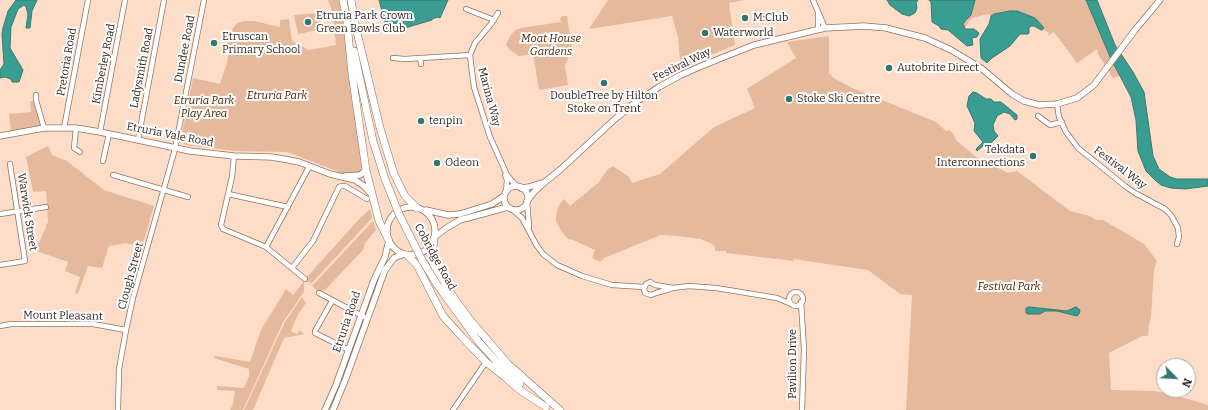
<!DOCTYPE html>
<html>
<head>
<meta charset="utf-8">
<style>
  body { margin:0 }
  #map { position:relative; width:1208px; height:410px; overflow:hidden; background:#feddc8; font-family:Bitter,serif }
  canvas { display:block }
  .north { position:absolute; left:1156px; top:358px; width:40px; height:40px; box-sizing:border-box; background:#fff; border:1px solid #aea9a6; border-radius:50%; rotate:114deg; font-size:11px; font-weight:700; line-height:16px; text-align:center; color:#352820 }
  .north::after { content:''; display:block; margin:auto; width:14px; height:18px; background:#32786f; clip-path:polygon(50% 0,100% 100%,50% 72%,0 100%) }
</style>
</head>
<body>
<div id="map">
<canvas width="1208" height="410"></canvas>
<div class="north">N</div>
</div>
<script>
const c = document.querySelector('canvas').getContext('2d');
c.lineJoin = 'round';
function paint(path, color) { c.fillStyle = color; c.fill(path, 'evenodd'); }
const toPath = rows => new Path2D(rows.map(r => 'M' + r).join(''));
function stroke(path, color, width, dash) { c.strokeStyle = color; c.lineWidth = width; c.lineCap = dash ? 'butt' : 'round'; c.setLineDash(dash || []); c.stroke(path); }
function label(font, color, halo, rows, align = 'center') {
  c.font = font + ' Bitter,serif'; c.lineWidth = 4; c.setLineDash([]); c.textBaseline = 'middle'; c.strokeStyle = halo; c.fillStyle = color; for (const [text, x, y, turn = 0] of rows) {
    c.save(); c.translate(x, y); c.rotate((+turn || 0) * Math.PI / 180); c.textAlign = isNaN(turn) ? turn : align; if (halo) c.strokeText(text, 0, 0); c.fillText(text, 0, 0); c.restore();
  }
}
paint(toPath([
  [328,0,340,0,346,35,362,166,360,172,335,176,337,171,287,152,235,151,185,145,181,139,193,78,220,84,227,63,228,55,226,38,237,23,244,21,254,21,280,27,280,20,289,19,292,41,309,50,336,45,332,11],
  [608,0,745,0,729,3,735,45,686,65,680,60,678,37,672,16,589,29],
  [975,0,1086,0,1111,59,1120,76,1113,78,1098,54,1097,49,1077,63,1054,32,1048,36,1049,33,1044,30,1040,32,1041,30,1044,28,1028,15,994,14,991,16,988,14,972,18,968,22,965,29,963,24,965,21,971,15],
  [319,13,322,29,298,34,294,15],
  [562,16,567,16,572,49,565,66,568,85,539,90,533,54,519,56,510,50,506,45,510,36,515,30,521,28,561,22,560,19],
  [829,36,829,74,831,74,832,77,852,88,936,122,946,131,949,130,953,133,956,140,976,157,1008,173,1017,171,1070,211,1090,216,1096,220,1103,220,1144,244,1157,261,1154,269,1151,318,1149,324,1148,336,1142,336,1109,353,1111,390,1154,391,1171,394,1208,405,1208,410,906,410,912,295,900,294,868,270,793,259,794,261,726,253,726,251,715,251,715,247,712,244,701,239,678,236,661,235,604,258,600,262,592,258,595,250,573,240,568,239,561,231,556,221,556,215,559,205,564,199,570,206,598,183,608,169,613,166,629,177,632,183,660,174,714,127,755,108,747,89,796,58,787,42],
  [30,101,33,101,41,126,11,131,9,114,31,112],
  [48,146,52,155,67,161,104,190,154,206,142,247,126,243,109,246,102,268,88,266,78,294,75,293,80,277,65,271,68,262,39,252,36,249,46,227,46,224,48,223,46,191,33,192,26,157],
  [370,209,372,218,311,284,305,279,361,217],
  [373,221,376,230,365,243,363,250,325,290,319,292,312,286],
  [304,281,304,292,283,322,243,410,230,410,233,404,235,391,217,390,217,386,244,388,249,376,249,369,214,358,215,356,250,362,261,330,286,289,293,295],
  [302,297,306,303,298,314,291,331,297,334,300,330,304,334,284,338,253,410,244,410,285,322]
]), '#e5b99c');
const water = toPath([
  [16,0,37,0,32,11,30,28,26,28,28,14,26,7,24,5,18,9,11,27,10,48,23,70,19,82,12,82,11,79,5,77,0,78,0,70,4,64,2,34,3,28,8,11,16,0],
  [379,0,448,0,440,18,438,17,432,19,432,20,388,33,379,0],
  [887,0,918,0,916,3,917,8,915,13,909,16,902,14,890,5,887,0],
  [929,0,975,0,971,15,965,21,963,24,965,29,974,29,979,33,977,37,972,38,973,45,967,46,948,30,941,29,939,26,932,22,931,2,929,0],
  [1086,0,1097,0,1115,45,1133,72,1144,92,1153,156,1159,169,1170,177,1177,179,1208,179,1208,186,1185,189,1171,188,1161,185,1155,180,1146,171,1138,151,1136,120,1131,97,1111,59,1086,0],
  [1010,11,1017,11,1035,18,1044,28,1041,30,1034,26,1031,26,1029,28,1029,33,1028,34,1020,34,1010,46,992,58,987,63,981,58,980,39,989,24,991,16,994,14,1010,11],
  [973,92,977,93,986,99,991,99,994,102,1001,102,1017,115,1017,119,1015,120,1010,114,1004,112,997,116,993,125,994,131,998,136,988,146,984,145,977,151,976,149,983,142,974,131,975,123,967,106,969,96,973,92],
  [1029,307,1067,311,1076,307,1080,310,1079,314,1077,316,1057,311,1045,311,1040,314,1028,314,1026,313,1026,308,1029,307]
]);
paint(water, '#399d91');
stroke(water, '#387a6f', 1);
const minor = toPath([
  [813,0,825,28],
  [466,9,494,20],
  [498,13,491,24,475,43,470,55,471,64,474,87,490,137,507,175,517,187],
  [818,13,818,29],
  [393,58,405,59,470,55],
  [420,58,421,64],
  [36,95,36,100,44,128],
  [1057,104,1059,117,1066,132,1078,148,1125,186,1135,193,1165,209,1171,215,1178,228,1179,237,1177,244],
  [1038,116,1050,125,1062,122],
  [64,128,88,0],
  [76,128,74,148,80,152],
  [100,132,125,0],
  [138,140,164,0],
  [234,156,232,177,221,225,223,229,266,247,305,279],
  [103,161,109,134],
  [113,175,188,197],
  [505,175,507,180,506,192],
  [228,194,288,207],
  [527,202,529,227],
  [513,210,522,218,529,231,537,246,543,254,557,265,582,276,612,285,644,287],
  [0,214,46,207],
  [266,247,309,167],
  [0,265,25,261,10,164],
  [292,268,313,241,339,187,342,186,345,186,367,199],
  [673,288,655,285,650,282,646,284,644,289,645,293,651,295,656,293,673,288,689,286,716,288,777,298,791,304],
  '789 299a7 7 0 1 1 14 0a7 7 0 1 1-14 0Z',
  [319,293,364,317],
  [332,301,315,331,315,333,349,350],
  [801,302,804,349,802,410],
  [0,326,11,324,93,324,126,330],
  [118,410,119,369,126,330,133,298,175,149,204,0],
  [453,410,486,362]
]);
const major = toPath([
  [0,136,44,128,76,128,100,132,190,151,234,156,271,157,289,160,299,162,330,174,355,180,364,186,371,194],
  [345,176,360,175,366,170],
  '504 198a12 12 0 1 1 24 0a12 12 0 1 1-24 0Z',
  [521,188,529,187,541,183],
  [527,201,534,192,545,182,561,169,615,119,636,102,659,87,681,75,699,67,754,45,825,28,864,26,886,28,925,38,951,50,981,68,1012,94,1024,101,1039,105,1057,104,1077,98,1094,85,1135,30,1160,0],
  '387 231a24 24 0 1 1 48 0a24 24 0 1 1-48 0Z',
  [426,210,448,215,460,214,492,204,504,196],
  [434,237,448,227,460,220,508,207],
  [325,410,336,385,374,280,385,257,389,240],
  [333,410,346,378,385,270,394,258,404,254]
]);
const highway = toPath([
  [343,0,348,27],
  [351,0,356,28],
  [347,23,352,74,366,170,379,221,388,239],
  [355,24,380,128,394,174,405,196,417,208],
  [354,51,373,141,385,179],
  [434,239,432,258,434,268,442,281,470,320,508,364,560,410],
  [407,255,417,265,443,316,462,337,486,362,505,377,521,391,546,407],
  [438,286,478,341,496,361,520,384]
]);
stroke(minor, '#907360', 6);
stroke(major, '#907360', 7);
stroke(highway, '#907360', 8);
stroke(minor, '#fff', 4.5);
stroke(major, '#fff', 5.5);
stroke(highway, '#fff', 7);
const highwayBridge = toPath([
  [385,179,399,214,422,260,438,286]
]);
stroke(highwayBridge, '#907360', 8, []);
stroke(highwayBridge, '#fff', 7);
for (const [x, y, r, color] of [
  [745,18,4,"#32786f"],
  [308,22,4,"#32786f"],
  [705,33,4,"#32786f"],
  [214,43,4,"#32786f"],
  [889,68,4,"#32786f"],
  [604,83,4,"#32786f"],
  [789,99,4,"#32786f"],
  [421,121,4,"#32786f"],
  [1033,156,4,"#32786f"],
  [437,163,4,"#32786f"]
]) { const dot = new Path2D(); dot.arc(x, y, r, 0, 2 * Math.PI); c.fillStyle = color; c.fill(dot); stroke(dot, '#fff', 1.5); }
label('11px', '#352820', '#fff', [
  ["Etruria Park Crown",316,16],
  ["Green Bowls Club",316,29],
  ["M:Club",753,18],
  ["Waterworld",713,33],
  ["Etruscan",222,37],
  ["Primary School",222,50],
  ["Autobrite Direct",897,68],
  ["DoubleTree by Hilton",604,96,"center"],
  ["Stoke on Trent",604,109,"center"],
  ["Stoke Ski Centre",797,99],
  ["tenpin",429,121],
  ["Tekdata",1025,150,"right"],
  ["Interconnections",1025,163,"right"],
  ["Odeon",445,163]
], 'left');
label('italic 11px', '#4c2402', '#fff', [
  ["Moat House",551,39],
  ["Gardens",551,52],
  ["Etruria Park",277,96],
  ["Etruria Park",204,101],
  ["Play Area",204,114],
  ["Festival Park",1009,287]
]);
label('11px', '#352820', '#fff', [
  ["Dundee Road",185,49,-79],
  ["Pretoria Road",67,62,-80],
  ["Kimberley Road",104,64,-79],
  ["Festival Way",682,65,-26],
  ["Ladysmith Road",142,68,-79],
  ["Marina Way",489,97,75],
  ["Etruria Vale Road",170,135,11],
  ["Festival Way",1120,168,37],
  ["Warwick Street",27,212,81],
  ["Cobridge Road",435,257,61],
  ["Clough Street",131,276,-75],
  ["Mount Pleasant",63,316,1],
  ["Etruria Road",347,322,-71],
  ["Pavilion Drive",793,364,-90]
]);
</script>
</body>
</html>
